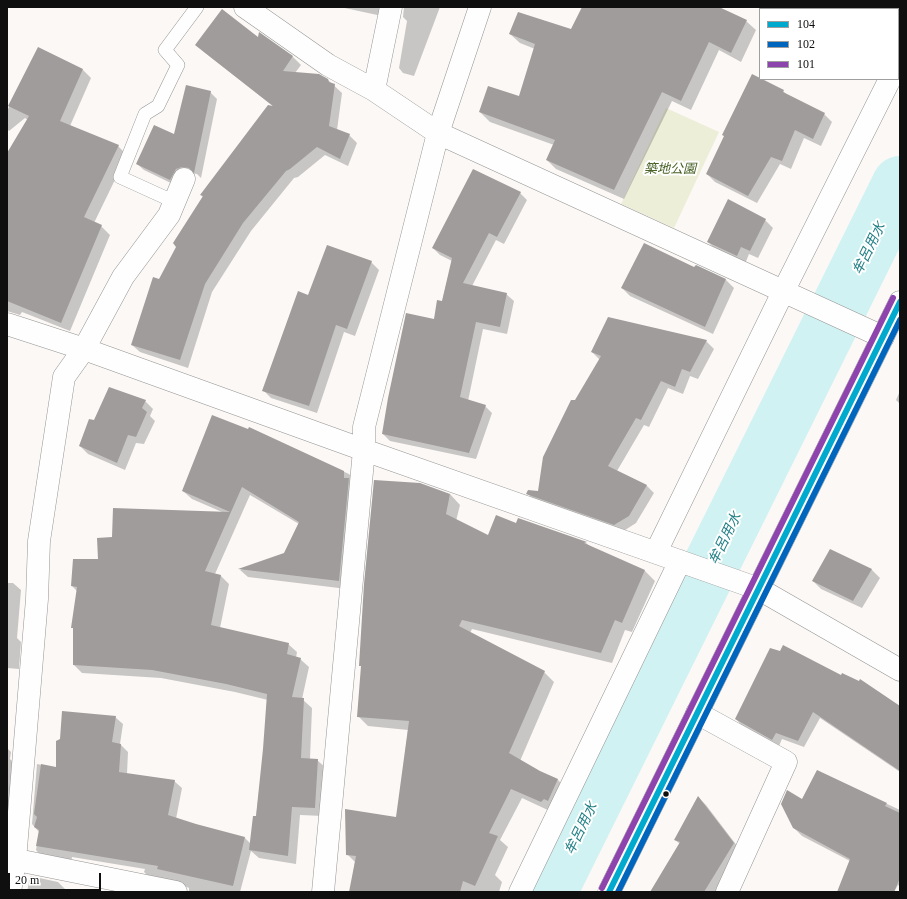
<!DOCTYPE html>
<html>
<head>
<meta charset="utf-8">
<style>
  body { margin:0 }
  #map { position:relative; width:907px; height:899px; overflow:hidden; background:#fbf8f6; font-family:Georgia,serif }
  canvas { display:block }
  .frame { position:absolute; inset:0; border:8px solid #0f0f0f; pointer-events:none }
  .legend { position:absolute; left:759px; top:8px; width:140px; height:72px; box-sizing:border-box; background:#fff; border:1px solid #9f9f9f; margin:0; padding:5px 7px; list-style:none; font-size:12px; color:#0f0f0f }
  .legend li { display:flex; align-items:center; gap:8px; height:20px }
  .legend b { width:20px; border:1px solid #9f9f9f }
  .scale { position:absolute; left:8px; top:873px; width:93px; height:18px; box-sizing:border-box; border:2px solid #0f0f0f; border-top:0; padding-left:5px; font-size:12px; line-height:14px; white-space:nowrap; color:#0f0f0f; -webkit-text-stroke:3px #fff; paint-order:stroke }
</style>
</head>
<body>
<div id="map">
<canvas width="907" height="899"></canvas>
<div class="frame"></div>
<ul class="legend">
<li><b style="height:5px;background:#00a9ce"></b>104</li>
<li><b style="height:5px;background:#0065bd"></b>102</li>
<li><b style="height:5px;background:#8e44ad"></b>101</li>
</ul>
<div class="scale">20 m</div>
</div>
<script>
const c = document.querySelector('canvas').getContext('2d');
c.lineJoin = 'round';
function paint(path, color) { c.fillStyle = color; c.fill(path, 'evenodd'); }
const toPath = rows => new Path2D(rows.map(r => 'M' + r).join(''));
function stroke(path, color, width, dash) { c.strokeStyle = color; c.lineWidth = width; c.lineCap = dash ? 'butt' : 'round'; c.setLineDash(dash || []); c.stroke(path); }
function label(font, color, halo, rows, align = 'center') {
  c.font = font + ' Georgia,"Noto Sans JP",serif'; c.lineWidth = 4; c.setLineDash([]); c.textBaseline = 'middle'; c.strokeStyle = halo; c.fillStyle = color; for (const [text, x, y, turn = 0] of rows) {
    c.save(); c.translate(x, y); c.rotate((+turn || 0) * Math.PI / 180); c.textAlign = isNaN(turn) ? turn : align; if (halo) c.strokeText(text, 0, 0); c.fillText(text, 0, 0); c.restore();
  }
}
paint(toPath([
  [666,108,719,132,674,228,621,204]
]), '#edeed8');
paint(toPath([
  [340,7,385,7,382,16],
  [404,7,440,7,414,76,403,73,399,68,407,21,403,17],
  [583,7,717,7,746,21,756,30,741,62,719,50,691,110,672,101,624,199,556,169,547,160,554,145,490,122,480,112,520,97,535,49,520,43,510,34,571,30],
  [838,7,874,7,879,9,837,9],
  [268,40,293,57,301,65,295,73,328,80,342,93,337,130,349,135,357,143,348,166,325,155,298,177,294,178,251,231,212,292,188,368,140,352,132,345,160,280,203,197,201,195,274,107,204,52,196,45,265,44],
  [39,48,83,70,91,78,70,126,118,146,127,155,94,223,101,226,110,235,70,331,22,312,20,315,7,311,7,155,28,120,25,118,9,131,7,129,7,111],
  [783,91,789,97,824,114,832,122,821,146,804,138,791,169,780,164,757,203,715,182,707,174],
  [210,92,217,99,201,178,197,174,189,173,177,186,144,170,137,164,175,135],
  [520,193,527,200,504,244,496,240,472,286,506,294,514,301,507,334,483,329,468,401,485,406,492,413,476,459,390,441,383,434,442,302,452,261,440,255,433,248],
  [765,220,773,228,758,258,749,254,745,264,716,250,708,242],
  [371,262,379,270,355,336,344,332,317,413,271,398,263,390,309,296],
  [696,266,726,280,734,288,713,334,630,296,622,288,695,269],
  [706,341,714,349,698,379,690,376,683,394,668,388,649,427,644,425,617,471,646,485,654,493,636,523,622,532,535,501,528,494,539,492,576,401,600,360,592,352],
  [900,391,900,404,896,400],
  [145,401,153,409,150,416,155,421,144,444,136,443,125,470,88,454,80,446,95,421],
  [250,428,349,474,357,483,347,589,248,577,240,570,284,554,299,524,250,495,215,574,220,575,229,584,220,628,288,644,297,652,296,658,300,659,309,667,302,699,312,708,310,759,317,760,326,768,323,816,300,815,296,864,259,858,251,851,240,892,189,892,189,888,187,887,152,880,144,872,145,869,72,857,71,863,43,858,36,850,39,832,32,824,37,764,57,768,115,717,123,724,120,744,128,752,127,774,174,781,182,788,176,819,245,838,251,844,256,817,264,749,268,700,235,692,161,678,82,673,74,665,74,630,72,627,77,591,72,586,99,560,113,538,222,512,192,499,183,491],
  [450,494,460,505,456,521,488,537,517,525,519,519,586,543,591,547,645,571,655,581,632,632,625,630,612,663,472,629,470,633,544,672,554,682,520,761,540,772,557,779,567,789,552,812,522,798,500,840,508,847,495,875,502,882,499,892,350,892,355,862,347,854,397,819,408,730,368,726,358,716],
  [831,550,872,570,880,578,862,608,821,589,813,581],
  [7,583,13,583,21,590,17,638,21,642,19,669,7,668],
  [842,676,900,707,900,772,820,718,804,747,782,739,779,746,742,726,736,719],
  [7,748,11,752,10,759,18,767,13,816,7,811],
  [817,771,900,810,900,886,898,885,894,892,838,892,850,861,802,836,794,828,802,800],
  [699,798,706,805,741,851,716,892,651,892,680,844,675,840],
  [30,876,58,882,66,890,66,892,27,892]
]), '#0003');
stroke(toPath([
  [549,892,900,184]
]), '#d0f2f2', 56);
paint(toPath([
  [582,7,719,7,747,20,731,53,709,42,681,101,662,92,614,190,546,160,555,140,479,112,488,86,519,96,535,44,509,34,518,12,571,29],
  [222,9,258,37,259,32,293,56,283,71,319,74,328,79,329,82,335,84,329,126,350,134,340,159,317,147,290,169,286,171,243,223,205,284,180,360,131,345,153,277,159,279,176,247,173,243,203,196,200,195,268,105,273,106,195,45],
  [38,47,83,69,60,121,119,145,84,217,102,225,61,323,7,301,7,153,29,116,8,106],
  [752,74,784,90,783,92,825,113,813,139,795,130,782,161,771,157,748,196,706,174,724,136,722,135],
  [186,85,211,91,194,173,189,168,182,167,176,169,170,180,136,164,154,125,174,134],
  [473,169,521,192,497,237,489,233,463,283,507,293,500,327,476,322,460,397,486,405,469,453,382,434,388,398,406,313,434,319,437,300,442,301,452,258,432,248],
  [728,199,766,219,750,251,741,247,737,256,707,242],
  [644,243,694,267,696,265,726,279,705,327,621,288],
  [327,245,372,261,347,329,336,325,309,406,262,391,298,291,308,295],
  [608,317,707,340,690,372,682,369,675,387,661,381,641,420,636,418,608,466,647,485,629,516,614,525,526,494,528,490,538,491,543,457,571,400,575,400,601,356,591,352],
  [109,387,146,400,142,408,147,412,136,437,128,435,117,463,79,446,89,419,94,420],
  [212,415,248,429,249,427,344,471,344,478,349,478,339,581,238,569,284,553,299,522,242,487,205,571,221,575,211,625,289,643,287,654,301,658,292,697,304,698,301,758,318,759,315,808,292,807,288,856,249,850,253,816,256,816,263,749,267,694,226,684,152,670,73,665,73,628,71,628,77,587,71,586,73,559,98,559,97,538,112,537,113,508,230,512,182,491],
  [374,480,420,483,450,494,446,514,488,535,496,515,516,523,518,518,587,542,584,543,645,570,622,623,615,620,601,653,462,620,459,626,545,671,509,753,540,771,558,779,548,801,544,799,541,802,511,789,489,833,498,836,475,886,463,881,460,892,349,892,356,856,346,855,345,809,396,817,409,721,357,717,361,666,359,666,364,584],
  [830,549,872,569,853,601,812,581],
  [783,645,841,675,842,673,859,681,860,679,900,706,900,771,813,712,798,741,776,733,772,740,735,719,770,648,780,651],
  [62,711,116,716,112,742,121,744,119,772,175,780,168,815,196,824,245,837,233,886,157,869,158,866,36,846,39,830,34,827,37,817,34,814,41,764,56,767,56,741,60,739],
  [817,770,887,803,885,806,900,813,900,878,894,892,837,892,850,859,793,828,781,804,787,790,802,799],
  [698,796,734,843,704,892,650,892,680,842,674,840]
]), '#9f9c9b');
const service = toPath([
  [175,202,120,177,145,114,158,106,178,65,165,50,197,7]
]);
const minor = toPath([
  [245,7,328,65,374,90,438,133,883,337],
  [898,63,900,59],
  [374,90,391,7],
  [7,324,84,349,364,450,759,589],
  [656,552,783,292,890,79],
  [697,713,786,762,727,892],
  [7,858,176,892],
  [10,892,15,860,37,599,39,541,64,377,84,349,123,277,169,215,184,179],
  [323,892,364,450,364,427,438,133],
  [520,892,680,561]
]);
const tertiary = toPath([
  [438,133,480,7],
  [759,589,900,670],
  [609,892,900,302]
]);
stroke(service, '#959493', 14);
stroke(minor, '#959493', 23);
stroke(tertiary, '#959493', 23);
stroke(service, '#fefefe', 13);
stroke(minor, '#fefefe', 22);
stroke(tertiary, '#fefefe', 22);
stroke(toPath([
  [609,892,900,302]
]), '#00a9ce', 6);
stroke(toPath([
  [618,892,900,320]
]), '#0065bd', 6);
stroke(toPath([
  [602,888,893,298]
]), '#8e44ad', 6);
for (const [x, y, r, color] of [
  [666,794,3.5,"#0f0f0f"]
]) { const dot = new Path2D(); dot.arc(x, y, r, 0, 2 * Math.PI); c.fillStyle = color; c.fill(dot); stroke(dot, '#fff', 1.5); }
label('italic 13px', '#486126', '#fff', [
  ["築地公園",670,168]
]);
label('italic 14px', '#238187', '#fff', [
  ["牟呂用水",868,248,-64],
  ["牟呂用水",724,538,-64],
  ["牟呂用水",580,828,-64]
]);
</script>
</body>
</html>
